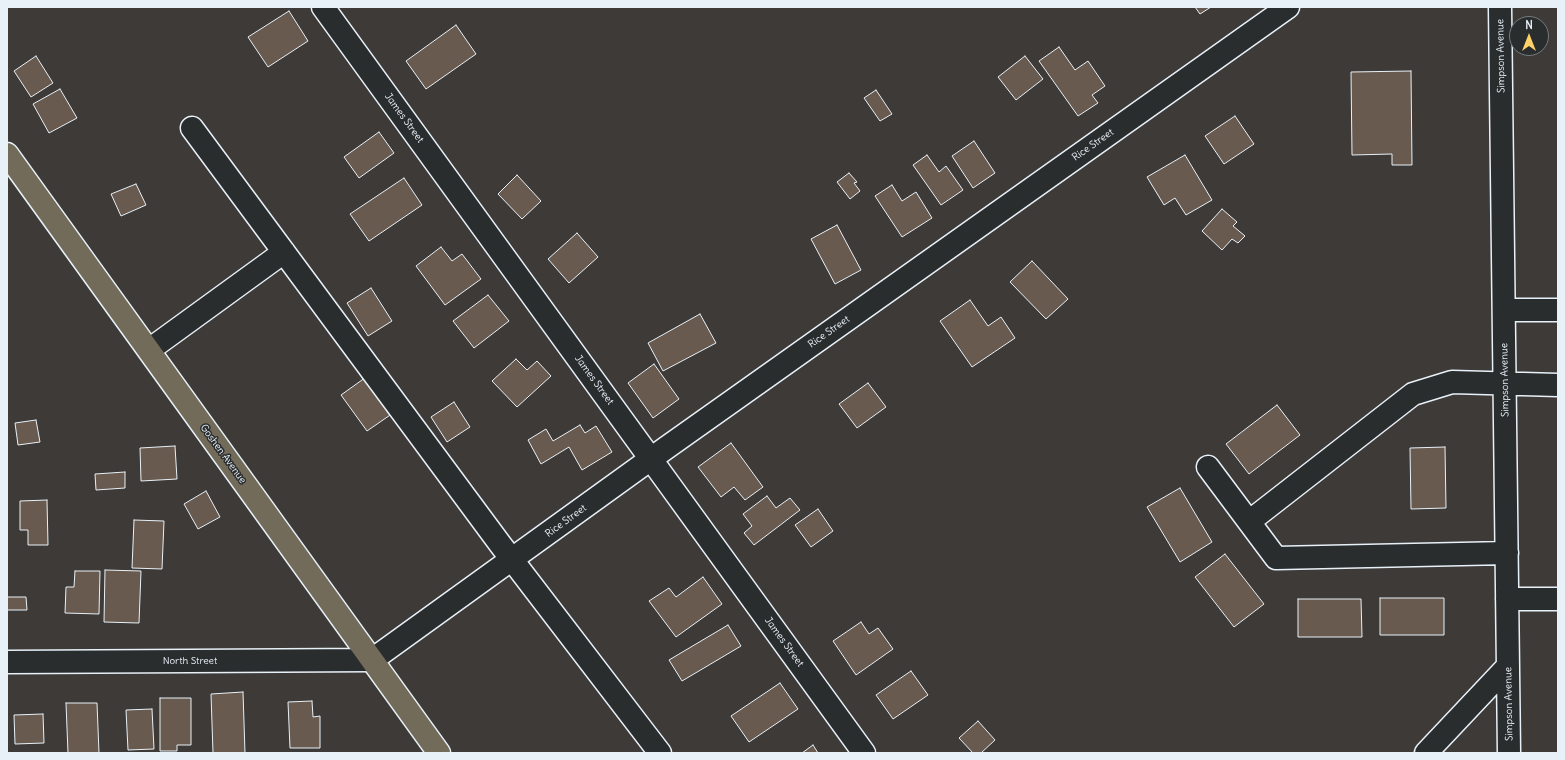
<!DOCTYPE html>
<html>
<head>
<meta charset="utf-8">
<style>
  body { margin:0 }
  #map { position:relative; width:1565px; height:760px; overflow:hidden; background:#3d3a38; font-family:Delius,sans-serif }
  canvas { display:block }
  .frame { position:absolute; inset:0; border:8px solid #e8f1f8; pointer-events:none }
  .north { position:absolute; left:1509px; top:16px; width:40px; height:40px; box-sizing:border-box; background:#2a2d2e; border:1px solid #767b7f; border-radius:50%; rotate:0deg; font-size:11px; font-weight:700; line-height:16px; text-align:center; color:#e8f1f8 }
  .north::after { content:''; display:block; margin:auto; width:14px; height:18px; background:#ffd166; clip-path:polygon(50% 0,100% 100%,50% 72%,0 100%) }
</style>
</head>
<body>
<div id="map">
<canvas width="1565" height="760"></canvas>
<div class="frame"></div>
<div class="north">N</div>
</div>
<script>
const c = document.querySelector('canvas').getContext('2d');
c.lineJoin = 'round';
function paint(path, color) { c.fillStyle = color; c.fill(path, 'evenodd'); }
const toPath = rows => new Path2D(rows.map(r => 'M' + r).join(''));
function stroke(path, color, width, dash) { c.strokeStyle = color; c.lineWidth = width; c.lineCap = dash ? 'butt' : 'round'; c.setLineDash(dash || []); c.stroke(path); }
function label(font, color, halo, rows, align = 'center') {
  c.font = font + ' Delius,sans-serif'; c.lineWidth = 3; c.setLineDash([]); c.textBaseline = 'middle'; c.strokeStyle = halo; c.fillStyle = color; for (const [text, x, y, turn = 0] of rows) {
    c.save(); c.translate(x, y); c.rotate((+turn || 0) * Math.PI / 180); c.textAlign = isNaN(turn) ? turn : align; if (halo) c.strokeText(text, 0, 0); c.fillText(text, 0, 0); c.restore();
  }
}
const building = toPath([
  [1195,7,1211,7,1200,14,1195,7],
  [289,11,308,41,268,67,248,37,289,11],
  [456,25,476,54,426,89,406,61,456,25],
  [1059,47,1075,70,1088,61,1105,86,1092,95,1098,103,1078,116,1039,61,1059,47],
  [36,56,53,83,31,97,14,71,36,56],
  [1025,56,1043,79,1016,100,998,77,1025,56],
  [1411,71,1412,165,1392,165,1392,154,1352,155,1351,72,1411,71],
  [60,89,77,118,49,133,33,104,60,89],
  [876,90,892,114,880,121,864,98,876,90],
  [1235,116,1254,144,1224,164,1205,136,1235,116],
  [379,132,394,153,359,178,344,157,379,132],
  [974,141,995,173,973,188,952,156,974,141],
  [927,155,939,172,946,166,963,190,941,205,913,165,927,155],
  [1185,155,1212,200,1186,215,1175,198,1164,205,1147,177,1185,155],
  [849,173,857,182,854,183,860,191,850,199,837,182,849,173],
  [517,175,541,201,522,219,498,194,517,175],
  [404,178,422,205,369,241,350,214,404,178],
  [136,184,146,205,121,216,111,194,136,184],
  [892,185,902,201,916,192,932,218,902,237,875,196,892,185],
  [1222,209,1237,222,1233,226,1245,236,1238,243,1232,239,1222,250,1202,231,1222,209],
  [837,225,861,270,835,284,811,239,837,225],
  [577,233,598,257,569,283,548,259,577,233],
  [441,247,452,261,462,254,481,279,445,305,416,266,441,247],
  [1032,261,1068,299,1046,319,1010,282,1032,261],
  [371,288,392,321,368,336,347,303,371,288],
  [488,295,509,321,474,348,453,321,488,295],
  [970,300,988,326,1001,317,1015,338,972,367,940,321,970,300],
  [700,314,716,343,663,371,648,343,700,314],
  [516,359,527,370,537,361,551,376,517,407,492,381,516,359],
  [654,364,679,399,653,418,628,383,654,364],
  [369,375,396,411,367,431,341,395,369,375],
  [868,383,886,407,857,428,839,404,868,383],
  [454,402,470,427,447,442,431,417,454,402],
  [1277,405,1300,435,1249,474,1226,444,1277,405],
  [36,420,40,442,18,445,15,423,36,420],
  [580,425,585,433,596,426,612,452,582,470,569,447,541,464,528,440,546,429,553,441,580,425],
  [731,443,763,487,745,500,734,487,721,497,698,467,731,443],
  [175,446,177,479,141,481,140,448,175,446],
  [1445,447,1446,508,1411,509,1410,448,1445,447],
  [125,472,125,488,96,490,95,474,125,472],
  [1180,488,1212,542,1180,562,1147,507,1180,488],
  [206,491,220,517,198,529,184,504,206,491],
  [767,496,776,508,790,498,800,510,754,545,744,533,752,526,743,514,767,496],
  [47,500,48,545,28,545,28,530,20,530,20,501,47,500],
  [818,509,833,531,811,547,795,525,818,509],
  [134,520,164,521,162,569,132,568,134,520],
  [1225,554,1264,604,1234,627,1195,577,1225,554],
  [105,570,141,571,139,623,104,622,105,570],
  [75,571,100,571,99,614,65,613,66,587,74,587,75,571],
  [703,577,722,604,676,637,649,601,669,588,676,597,703,577],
  [7,597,26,597,27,610,7,610,7,597],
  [1380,598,1444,598,1444,635,1380,635,1380,598],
  [1298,599,1361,599,1362,637,1298,637,1298,599],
  [861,622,869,634,878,628,893,649,856,675,833,641,861,622],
  [728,625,741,646,682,681,669,660,728,625],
  [911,671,928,695,893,719,876,695,911,671],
  [780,683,798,709,749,742,731,716,780,683],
  [243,692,245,753,213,753,211,694,243,692],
  [160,698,191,698,191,745,177,745,177,751,160,751,160,698],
  [312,701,313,717,320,716,320,748,290,748,288,702,312,701],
  [66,703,97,703,99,753,68,753,66,703],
  [152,709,154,749,128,750,126,710,152,709],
  [43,714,44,743,15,744,14,715,43,714],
  [978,721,995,740,981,753,973,753,959,738,978,721],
  [813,745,818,753,802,753,813,745]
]);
paint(building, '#685a4f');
stroke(building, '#e8f1f8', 1);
const minor = toPath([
  [323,7,864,753],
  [1500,7,1509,753],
  [192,128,500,544,660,753],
  [1505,310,1558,310],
  [149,350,284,252],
  [1208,467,1276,558,1507,553],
  [1250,521,1413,394,1452,382,1558,385],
  [1507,599,1558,599],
  [7,662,372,660,666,448,1288,7],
  [1426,753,1508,666]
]);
const major = toPath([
  [7,154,439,753]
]);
stroke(minor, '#e8f1f8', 25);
stroke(major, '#e8f1f8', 25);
stroke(minor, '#2a2d2e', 22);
stroke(major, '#736b5a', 22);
label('10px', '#e8f1f8', '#2a2d2e', [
  ["Simpson Avenue",1501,56,-91],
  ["James Street",404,118,54],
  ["Rice Street",1093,145,-35],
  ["Rice Street",829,332,-35],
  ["James Street",594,380,54],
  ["Simpson Avenue",1505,380,-91],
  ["Goshen Avenue",223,454,54],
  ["Rice Street",566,521,-36],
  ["James Street",784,642,54],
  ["North Street",190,661],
  ["Simpson Avenue",1509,704,-91]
]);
</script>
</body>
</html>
